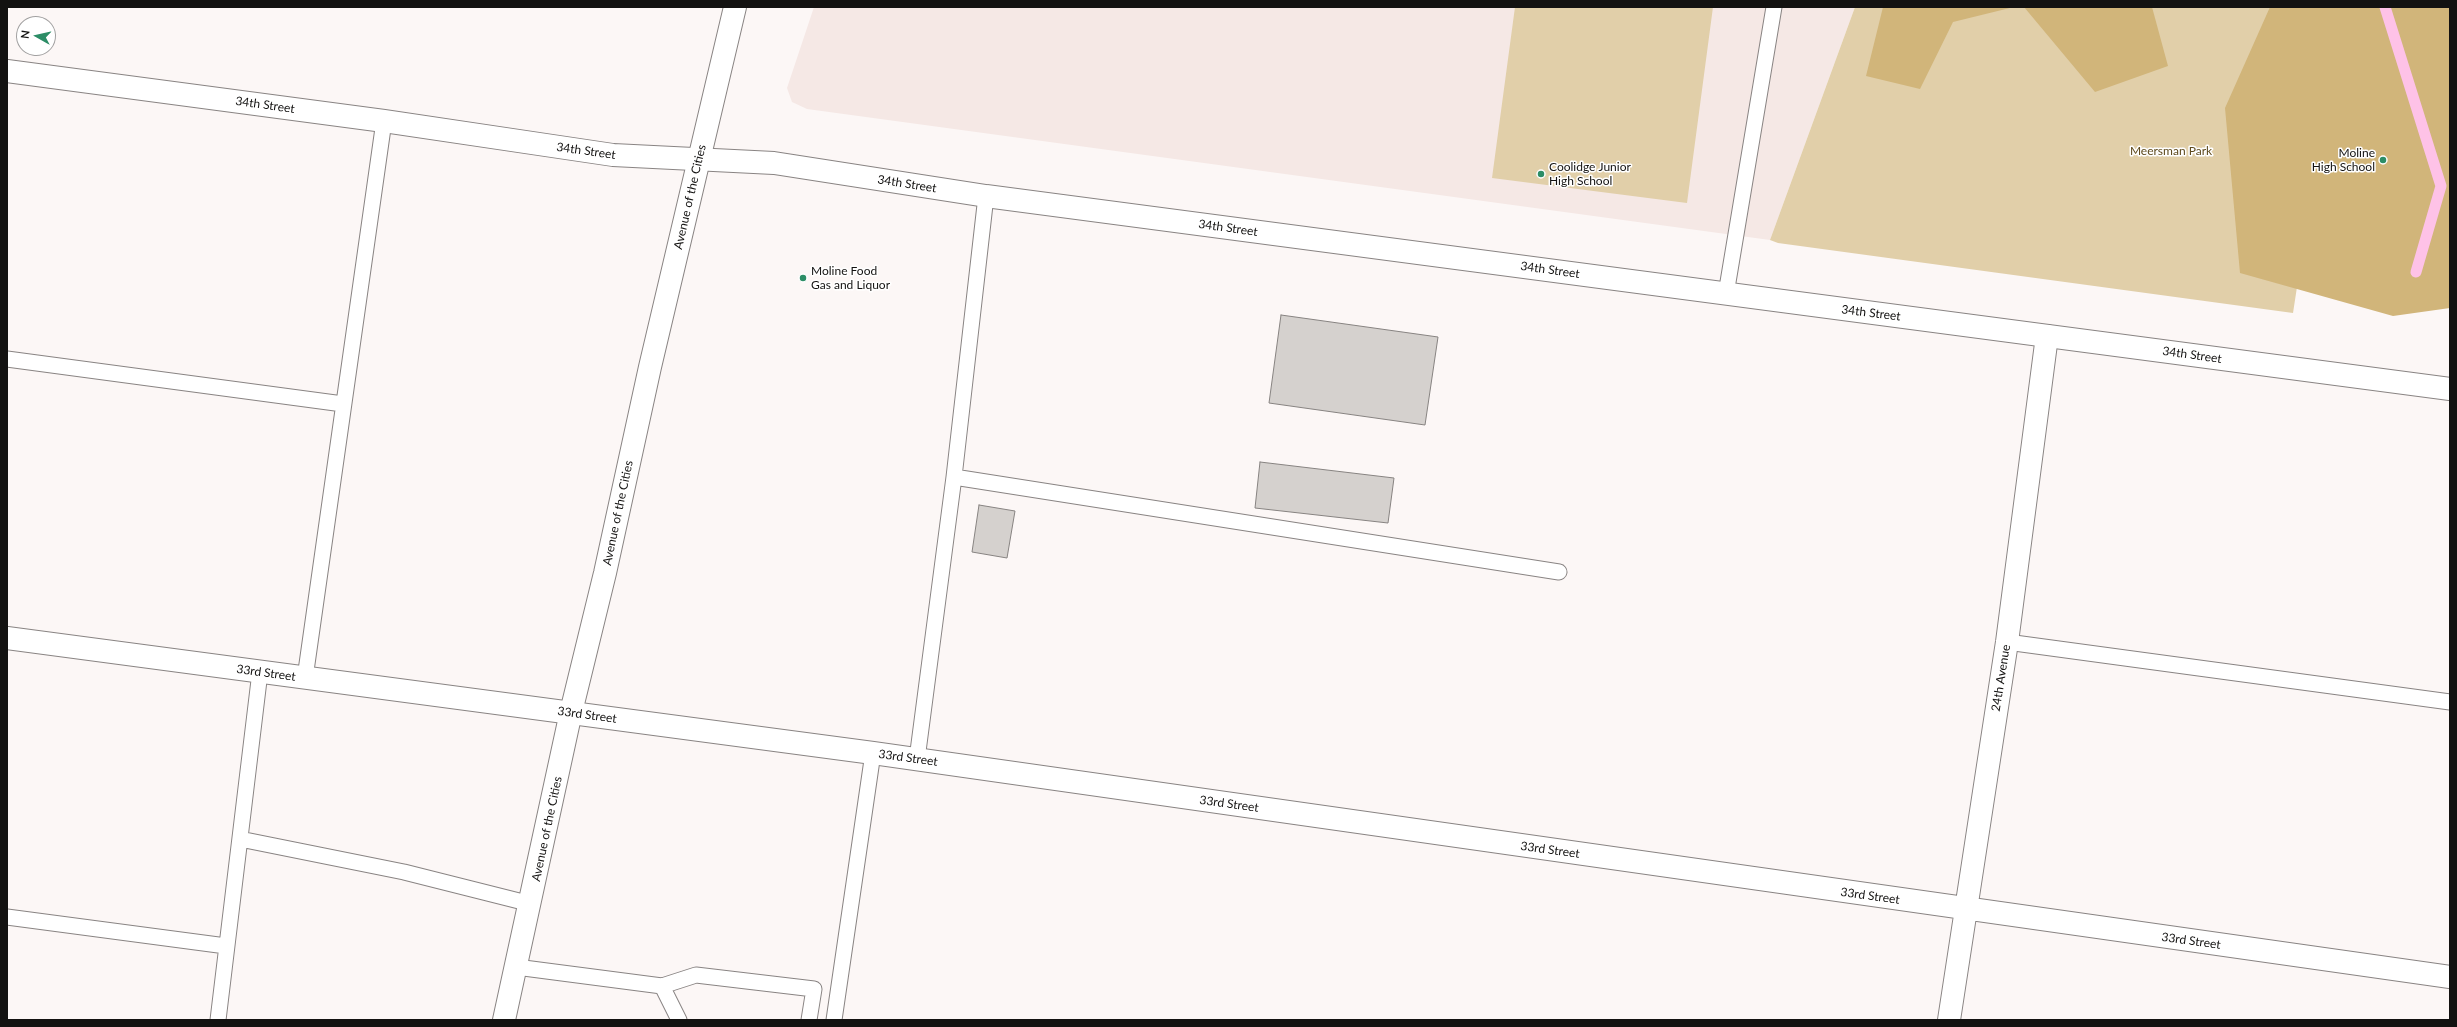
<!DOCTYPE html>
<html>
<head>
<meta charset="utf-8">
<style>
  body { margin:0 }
  #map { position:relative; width:2457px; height:1027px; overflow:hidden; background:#fcf7f6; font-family:Lato,sans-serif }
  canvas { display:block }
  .frame { position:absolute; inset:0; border:8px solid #131211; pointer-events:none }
  .north { position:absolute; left:16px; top:16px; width:40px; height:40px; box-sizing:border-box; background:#fff; border:1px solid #a1a0a0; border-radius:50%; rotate:278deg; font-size:11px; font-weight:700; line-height:16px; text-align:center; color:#131211 }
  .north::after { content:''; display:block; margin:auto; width:14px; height:18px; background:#2c8d66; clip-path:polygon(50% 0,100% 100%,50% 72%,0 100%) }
</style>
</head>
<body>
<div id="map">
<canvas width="2457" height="1027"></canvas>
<div class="frame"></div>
<div class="north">N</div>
</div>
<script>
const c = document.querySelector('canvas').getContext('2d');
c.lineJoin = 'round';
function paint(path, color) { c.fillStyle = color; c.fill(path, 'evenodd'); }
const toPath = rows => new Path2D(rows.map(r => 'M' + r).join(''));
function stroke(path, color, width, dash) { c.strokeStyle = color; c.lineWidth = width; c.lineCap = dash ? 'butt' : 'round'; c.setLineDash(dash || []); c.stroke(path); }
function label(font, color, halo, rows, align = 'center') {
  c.font = font + ' Lato,sans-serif'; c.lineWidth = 3; c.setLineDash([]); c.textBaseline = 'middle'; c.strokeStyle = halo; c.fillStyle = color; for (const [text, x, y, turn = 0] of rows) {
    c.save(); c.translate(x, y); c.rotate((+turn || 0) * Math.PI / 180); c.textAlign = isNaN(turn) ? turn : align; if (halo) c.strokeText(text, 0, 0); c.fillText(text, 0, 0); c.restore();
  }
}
paint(toPath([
  [814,7,1855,7,1770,240,807,109,792,102,787,88]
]), '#f5e8e5');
paint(toPath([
  [1515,7,1713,7,1687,203,1492,178],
  [1855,7,2340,7,2293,313,1778,243,1770,240]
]), '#e1cfa9');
paint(toPath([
  [1883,7,2014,7,1953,22,1920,89,1866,76],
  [2024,7,2152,7,2168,66,2095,92],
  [2270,7,2450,7,2450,308,2393,316,2240,273,2225,108]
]), '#d1b57a');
stroke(toPath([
  [2385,7,2441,186,2416,272]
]), '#fec2e7', 11);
const building = toPath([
  [1281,315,1438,337,1425,425,1269,403,1281,315],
  [1260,462,1394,478,1388,523,1255,508,1260,462],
  [979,505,1015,511,1007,558,972,552,979,505]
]);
paint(building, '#d5d1ce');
stroke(building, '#878381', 1);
const service = toPath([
  [1726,294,1774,7],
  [7,359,343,404],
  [954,477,1559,572],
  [2007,642,2450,702],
  [305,678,384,121],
  [917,759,954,477,986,196],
  [240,839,404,872,531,904],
  [7,917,226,946],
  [516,967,662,986,696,975,814,989,809,1020],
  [662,986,679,1020],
  [218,1020,260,672],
  [834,1020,873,753]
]);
const minor = toPath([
  [7,638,873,753,2450,977],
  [1949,1020,2007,642,2047,336]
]);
const tertiary = toPath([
  [7,71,384,121,613,155,774,163,986,196,2450,389]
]);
const secondary = toPath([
  [504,1020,571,712,605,573,650,367,735,7]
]);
stroke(service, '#898483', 17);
stroke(minor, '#898483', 24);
stroke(tertiary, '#898483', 24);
stroke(secondary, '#898483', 24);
stroke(service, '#fff', 15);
stroke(minor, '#fff', 22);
stroke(tertiary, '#fff', 22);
stroke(secondary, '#fff', 22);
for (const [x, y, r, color] of [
  [2383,160,4,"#2c8d66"],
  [1541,174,4,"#2c8d66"],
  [803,278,4,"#2c8d66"]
]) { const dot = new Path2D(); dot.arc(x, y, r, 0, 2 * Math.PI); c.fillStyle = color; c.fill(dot); stroke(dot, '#fff', 1.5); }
label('12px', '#131211', '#fff', [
  ["34th Street",265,105,8],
  ["34th Street",586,151,8],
  ["34th Street",907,184,9],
  ["Avenue of the Cities",690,197,-77],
  ["34th Street",1228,228,8],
  ["34th Street",1550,270,8],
  ["34th Street",1871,313,7],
  ["34th Street",2192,355,8],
  ["Avenue of the Cities",618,513,-78],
  ["33rd Street",266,673,8],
  ["24th Avenue",2001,678,-81],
  ["33rd Street",587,715,8],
  ["33rd Street",908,758,8],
  ["33rd Street",1229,804,8],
  ["Avenue of the Cities",547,829,-78],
  ["33rd Street",1550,850,8],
  ["33rd Street",1870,896,8],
  ["33rd Street",2191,941,8]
]);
label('12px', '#5e4a1d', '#fff', [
  ["Meersman Park",2171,151]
]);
label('12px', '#131211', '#fff', [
  ["Moline",2375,153,"right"],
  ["High School",2375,167,"right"],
  ["Coolidge Junior",1549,167],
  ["High School",1549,181],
  ["Moline Food",811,271],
  ["Gas and Liquor",811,285]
], 'left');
</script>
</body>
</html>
